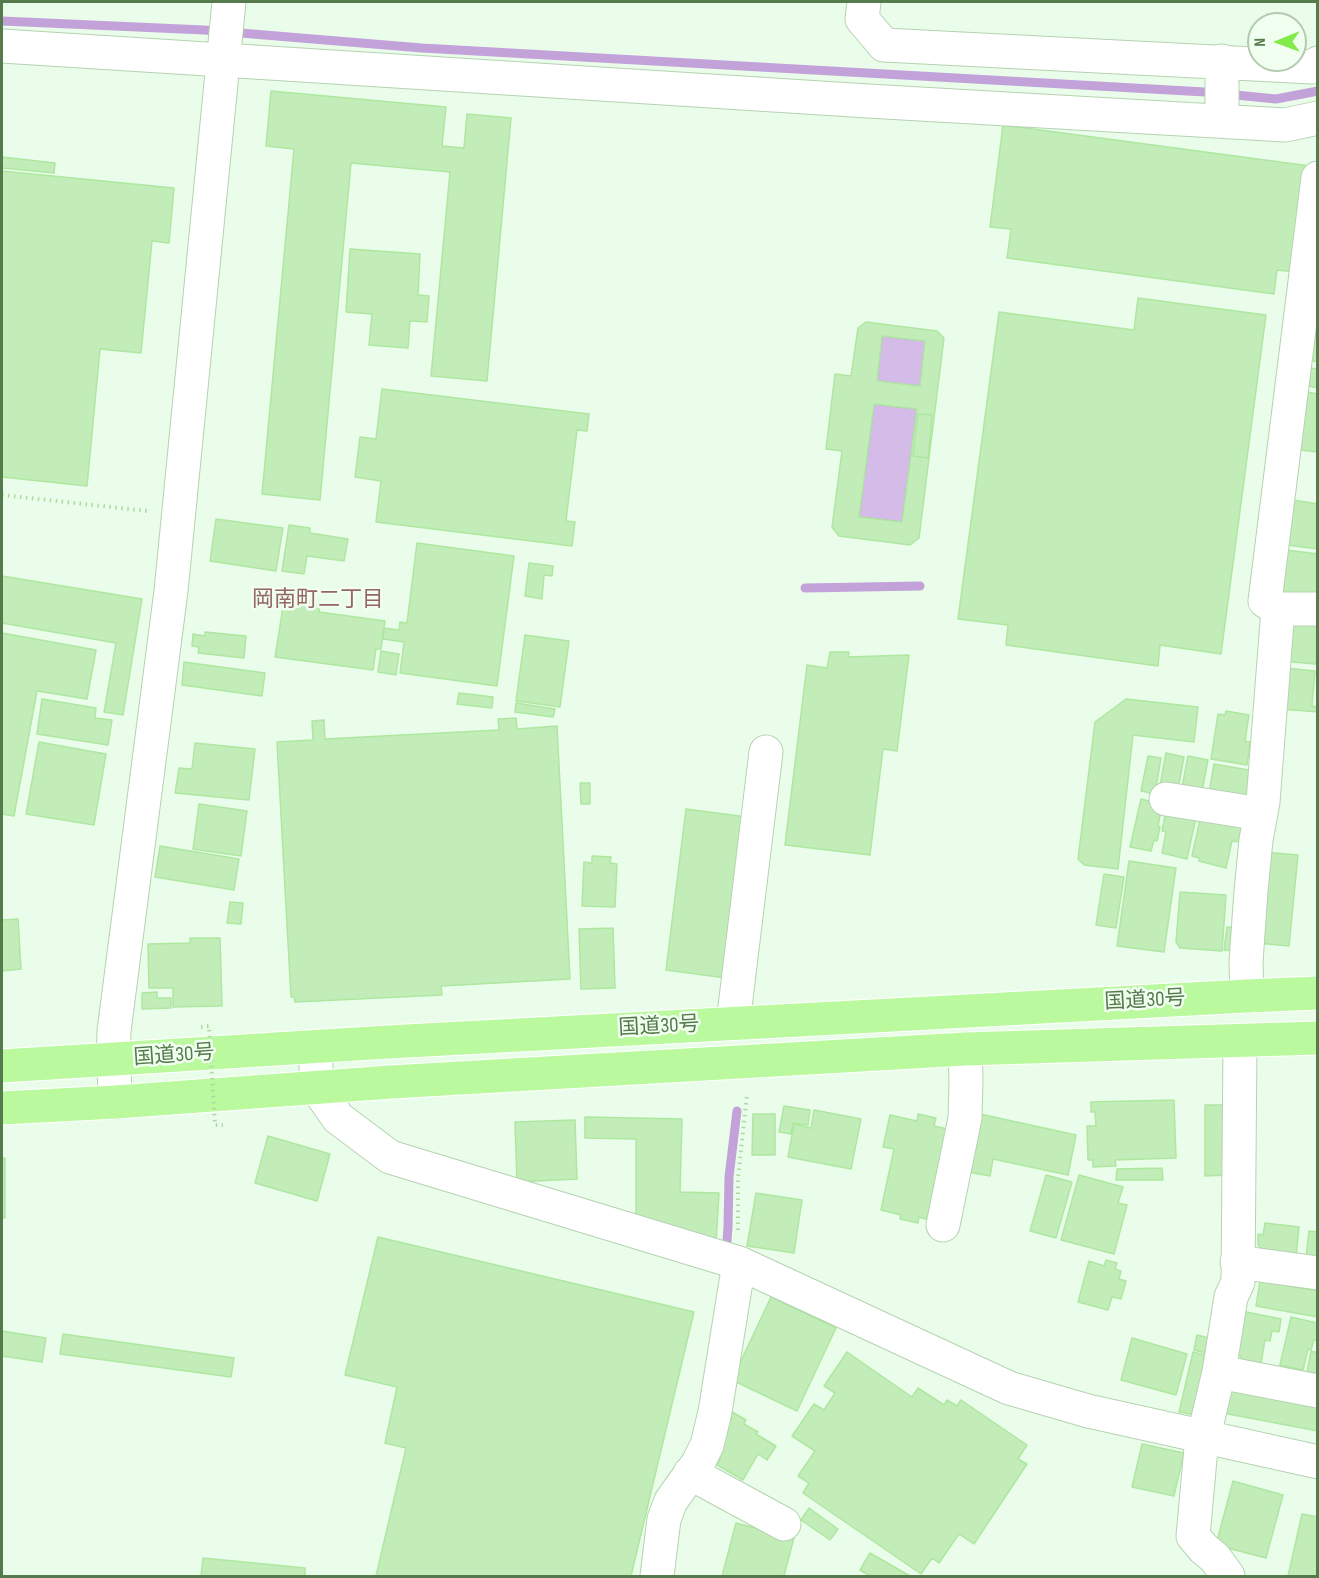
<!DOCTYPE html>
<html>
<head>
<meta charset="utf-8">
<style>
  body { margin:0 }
  #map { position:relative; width:1319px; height:1578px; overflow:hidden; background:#eafdea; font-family:"Sofia Sans Condensed",sans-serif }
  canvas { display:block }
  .frame { position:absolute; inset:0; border:3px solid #557a4b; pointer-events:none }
  .north { position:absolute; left:1247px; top:12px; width:60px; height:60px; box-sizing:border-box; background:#f1fff1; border:2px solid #b3caaf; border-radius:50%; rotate:269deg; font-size:16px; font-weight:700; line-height:24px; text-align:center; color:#557a4b }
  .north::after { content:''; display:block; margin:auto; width:21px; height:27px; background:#83ea4c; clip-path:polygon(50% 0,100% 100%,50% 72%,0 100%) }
</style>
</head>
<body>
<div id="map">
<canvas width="1319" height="1578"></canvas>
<div class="frame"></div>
<div class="north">N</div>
</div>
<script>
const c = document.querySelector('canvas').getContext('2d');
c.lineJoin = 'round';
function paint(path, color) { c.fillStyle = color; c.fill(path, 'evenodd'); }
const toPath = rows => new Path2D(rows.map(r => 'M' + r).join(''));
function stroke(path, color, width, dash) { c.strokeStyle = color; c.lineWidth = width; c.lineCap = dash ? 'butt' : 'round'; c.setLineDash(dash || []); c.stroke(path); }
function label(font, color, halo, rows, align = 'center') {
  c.font = font + ' "Sofia Sans Condensed","Noto Sans JP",sans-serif'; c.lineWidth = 5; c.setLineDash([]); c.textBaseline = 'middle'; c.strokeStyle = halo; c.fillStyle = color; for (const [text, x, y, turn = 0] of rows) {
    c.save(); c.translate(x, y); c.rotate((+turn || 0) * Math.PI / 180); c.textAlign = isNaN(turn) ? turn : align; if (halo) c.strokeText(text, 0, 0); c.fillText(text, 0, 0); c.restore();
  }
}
const water = toPath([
  [882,336,925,341,920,386,877,381,882,336],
  [874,404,917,409,902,522,859,517,874,404]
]);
paint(water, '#d5bce8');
stroke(water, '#c3a2da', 1.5);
stroke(toPath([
  [2,21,204,30,422,48,1205,92,1276,99,1318,91],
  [805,588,920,586],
  [726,1254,728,1227,729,1177,737,1111]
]), '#c3a2da', 9);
const building = toPath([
  [271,91,446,107,442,146,464,148,467,114,511,118,487,381,431,376,450,172,351,163,320,500,262,494,294,149,266,146,271,91],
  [1003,125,1310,166,1296,272,1277,270,1274,294,1007,258,1011,229,990,227,1003,125],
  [2,157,55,163,54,173,2,168,2,157],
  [2,171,174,188,169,243,152,241,141,353,100,349,87,486,2,477,2,171],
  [350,249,420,254,418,295,429,296,427,322,410,321,408,348,369,345,372,314,346,312,350,249],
  [1138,298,1266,315,1221,654,1160,645,1158,666,1006,645,1008,625,958,619,999,312,1134,330,1138,298],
  [1318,311,1318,362,1309,360,1318,311],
  [866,322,937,331,944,338,919,538,910,545,839,536,832,527,842,451,826,449,835,374,851,376,858,328,866,322],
  [882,336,925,341,920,386,877,381,882,336],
  [874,404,917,409,902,522,859,517,874,404],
  [918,414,932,415,928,458,913,456,918,414],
  [1310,368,1318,369,1318,388,1308,386,1310,368],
  [382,389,589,414,587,431,577,430,566,521,575,522,572,546,376,522,381,481,355,477,360,437,376,439,382,389],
  [1307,392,1318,394,1318,452,1300,450,1307,392],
  [918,414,932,415,928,458,913,456,918,414],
  [1293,500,1318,504,1318,549,1287,545,1293,500],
  [216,519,283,528,276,571,210,561,216,519],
  [289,525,310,528,310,533,348,539,344,561,307,556,304,574,282,571,289,525],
  [417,543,514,556,497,686,400,673,404,642,383,639,384,628,399,630,400,622,407,623,417,543],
  [1286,550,1318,554,1318,597,1280,592,1286,550],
  [529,563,553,566,552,576,544,575,542,599,525,596,529,563],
  [2,576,142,599,123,715,104,712,116,643,2,623,2,576],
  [296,600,320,604,319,612,385,621,381,649,376,649,373,670,275,657,283,607,295,609,296,600],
  [1288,620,1318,622,1318,661,1316,661,1315,664,1284,661,1288,620],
  [205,632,246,636,244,658,198,653,199,647,192,646,193,634,205,636,205,632],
  [2,633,96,650,87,699,37,691,14,816,2,814,2,633],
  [525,635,569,641,560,707,516,701,525,635],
  [381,651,399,654,396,675,378,672,381,651],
  [830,652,849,652,848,657,909,655,897,751,883,749,870,855,785,845,807,665,827,668,830,652],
  [184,662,265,673,262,696,182,685,184,662],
  [1285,668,1315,671,1312,706,1318,707,1318,712,1282,709,1285,668],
  [459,693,493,697,492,708,457,704,459,693],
  [42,699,96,708,95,718,112,720,108,745,37,734,42,699],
  [1126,699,1198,707,1194,742,1133,735,1118,869,1084,865,1078,859,1095,722,1126,699],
  [516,703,555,709,553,717,515,712,516,703],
  [1226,711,1249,715,1245,741,1250,742,1247,765,1211,759,1218,714,1225,715,1226,711],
  [516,718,517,729,557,726,570,979,441,986,442,995,295,1002,294,997,291,997,277,742,313,740,312,721,324,720,325,739,499,730,498,719,516,718],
  [39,742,106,754,94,825,26,814,39,742],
  [195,743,255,749,249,800,175,793,179,768,192,769,195,743],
  [1166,753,1184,757,1177,794,1159,791,1166,753],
  [1148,756,1161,758,1155,794,1141,791,1148,756],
  [1188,756,1208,760,1201,797,1181,793,1188,756],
  [1214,764,1254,771,1248,806,1208,799,1214,764],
  [580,783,590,783,590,804,581,804,580,783],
  [1141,799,1162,804,1158,826,1160,827,1157,841,1154,840,1151,851,1130,847,1141,799],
  [199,804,247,811,241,856,193,849,199,804],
  [1167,806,1197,813,1187,859,1162,853,1166,832,1162,831,1167,806],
  [686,809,747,817,726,978,666,970,686,809],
  [1201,815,1244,820,1239,842,1232,841,1226,868,1199,861,1199,858,1192,856,1201,815],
  [160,846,239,859,234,890,155,877,160,846],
  [1264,852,1298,855,1289,946,1256,943,1264,852],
  [592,856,611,857,610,863,617,864,615,907,582,906,584,862,592,863,592,856],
  [1129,861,1176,868,1164,952,1117,946,1129,861],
  [1104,874,1124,877,1116,928,1096,925,1104,874],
  [1180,892,1226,895,1222,951,1180,948,1176,942,1180,892],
  [230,902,243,903,241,924,227,923,230,902],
  [18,919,21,969,2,971,2,920,18,919],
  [1227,927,1238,928,1235,951,1224,950,1227,927],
  [613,928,615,988,581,989,579,929,613,928],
  [190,938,220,938,222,1006,173,1007,173,988,149,988,148,944,190,943,190,938],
  [157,992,157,998,171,998,171,1008,142,1009,142,993,157,992],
  [1174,1100,1176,1158,1115,1160,1116,1166,1093,1167,1093,1160,1088,1160,1087,1126,1096,1126,1095,1112,1091,1112,1091,1102,1174,1100],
  [1205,1105,1229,1105,1230,1175,1205,1176,1205,1105],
  [784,1106,810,1110,808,1125,793,1123,791,1134,779,1132,784,1106],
  [814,1110,861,1119,851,1169,788,1157,794,1124,811,1128,814,1110],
  [753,1114,775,1114,775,1155,752,1155,753,1114],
  [918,1114,936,1118,934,1126,947,1129,929,1220,919,1217,918,1223,900,1219,901,1215,881,1210,894,1149,883,1147,890,1115,917,1121,918,1114],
  [980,1114,1076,1135,1068,1175,993,1159,990,1176,968,1172,980,1114],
  [585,1117,682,1119,680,1192,719,1193,716,1243,636,1218,636,1139,585,1138,585,1117],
  [575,1120,577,1179,517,1182,515,1122,575,1120],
  [268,1136,330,1154,317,1201,255,1183,268,1136],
  [2,1158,5,1158,5,1218,2,1218,2,1158],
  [1162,1168,1163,1180,1116,1180,1117,1169,1162,1168],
  [1046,1175,1072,1182,1056,1238,1030,1231,1046,1175],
  [1079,1175,1123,1187,1118,1203,1127,1205,1114,1254,1061,1240,1079,1175],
  [756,1193,802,1200,794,1253,747,1246,756,1193],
  [1265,1223,1299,1227,1296,1257,1265,1253,1258,1245,1258,1234,1263,1235,1265,1223],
  [1309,1231,1318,1232,1318,1259,1306,1257,1309,1231],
  [378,1237,694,1312,631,1576,376,1576,406,1448,385,1443,397,1387,345,1375,378,1237],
  [1106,1260,1117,1263,1115,1269,1121,1271,1119,1279,1126,1281,1121,1299,1112,1297,1108,1310,1078,1302,1089,1261,1104,1266,1106,1260],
  [1260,1281,1318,1291,1318,1317,1256,1306,1260,1281],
  [771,1297,836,1328,797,1411,732,1380,771,1297],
  [1241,1311,1281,1319,1279,1332,1272,1331,1270,1341,1265,1340,1261,1363,1243,1360,1234,1347,1241,1311],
  [1291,1317,1317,1323,1318,1341,1314,1340,1311,1350,1308,1349,1303,1370,1280,1365,1291,1317],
  [2,1331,46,1338,42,1362,2,1356,2,1331],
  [63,1334,234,1358,231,1377,60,1354,63,1334],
  [1197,1335,1213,1339,1210,1354,1194,1350,1197,1335],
  [1132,1338,1187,1354,1176,1395,1121,1380,1132,1338],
  [1311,1351,1318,1353,1318,1374,1307,1372,1311,1351],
  [847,1352,912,1397,918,1388,944,1405,947,1400,957,1406,961,1400,1027,1445,1018,1459,1027,1464,974,1544,959,1534,939,1563,932,1558,921,1574,803,1493,809,1483,798,1476,815,1451,792,1436,814,1404,824,1410,835,1393,824,1386,847,1352],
  [1193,1352,1209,1356,1200,1408,1190,1414,1179,1412,1193,1352],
  [1227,1390,1318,1407,1318,1431,1223,1413,1227,1390],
  [727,1409,746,1420,744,1424,758,1432,756,1434,776,1446,767,1460,758,1454,743,1480,717,1465,721,1457,715,1454,715,1446,732,1418,724,1414,727,1409],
  [1142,1444,1184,1453,1174,1496,1132,1487,1142,1444],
  [1233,1481,1283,1495,1266,1558,1216,1545,1233,1481],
  [809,1508,838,1529,830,1540,801,1520,809,1508],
  [1302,1514,1318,1517,1318,1576,1288,1576,1302,1514],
  [736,1523,794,1538,784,1576,722,1576,736,1523],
  [870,1553,910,1576,870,1576,860,1570,870,1553],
  [203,1558,305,1568,305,1576,201,1576,203,1558]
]);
paint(building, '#c2edb9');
stroke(building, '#aee7a0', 1.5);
const minor = toPath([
  [864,2,862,19,884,45,1312,67,1318,63],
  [2,46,868,101,1285,125,1318,118],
  [1222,121,1222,61],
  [1318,178,1265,601,1278,609,1318,609],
  [1166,799,1261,814],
  [1247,996,1246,962,1251,891,1256,840,1263,802,1278,609],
  [733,1023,766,752],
  [315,1047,317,1088,338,1118,390,1157,739,1263,1009,1388,1088,1411,1318,1462],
  [116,1102,113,1060,114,1031,171,591,229,2],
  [943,1225,965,1118,966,1080,965,1049],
  [1237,1262,1318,1273],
  [1219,1372,1318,1391],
  [690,1473,784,1524],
  [657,1576,664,1519,671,1501,698,1463,707,1445,715,1412,739,1263],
  [1228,1576,1215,1558,1203,1548,1193,1536,1201,1448,1219,1372,1231,1297,1238,1282,1240,1041]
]);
const highway = toPath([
  [2,1066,388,1042,1247,996,1318,993],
  [2,1108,116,1102,391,1082,965,1049,1318,1038]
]);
stroke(minor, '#b5d3b1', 35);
stroke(highway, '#fff', 35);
stroke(toPath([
  [2,495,147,511],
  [738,1230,738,1178,747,1094]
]), '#add9a2', 4, [1.5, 4.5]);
stroke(minor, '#fff', 33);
stroke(highway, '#bbf99f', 33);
stroke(toPath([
  [201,1027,209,1026,215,1125,223,1125]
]), '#add9a2', 4, [1.5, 4.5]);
label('21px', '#557a4b', '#f1fff1', [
  ["国道30号",1145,1001,-3],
  ["国道30号",659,1027,-3],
  ["国道30号",174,1056,-4]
]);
label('22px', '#956764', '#f1fff1', [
  ["岡南町二丁目",318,600]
]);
</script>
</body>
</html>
